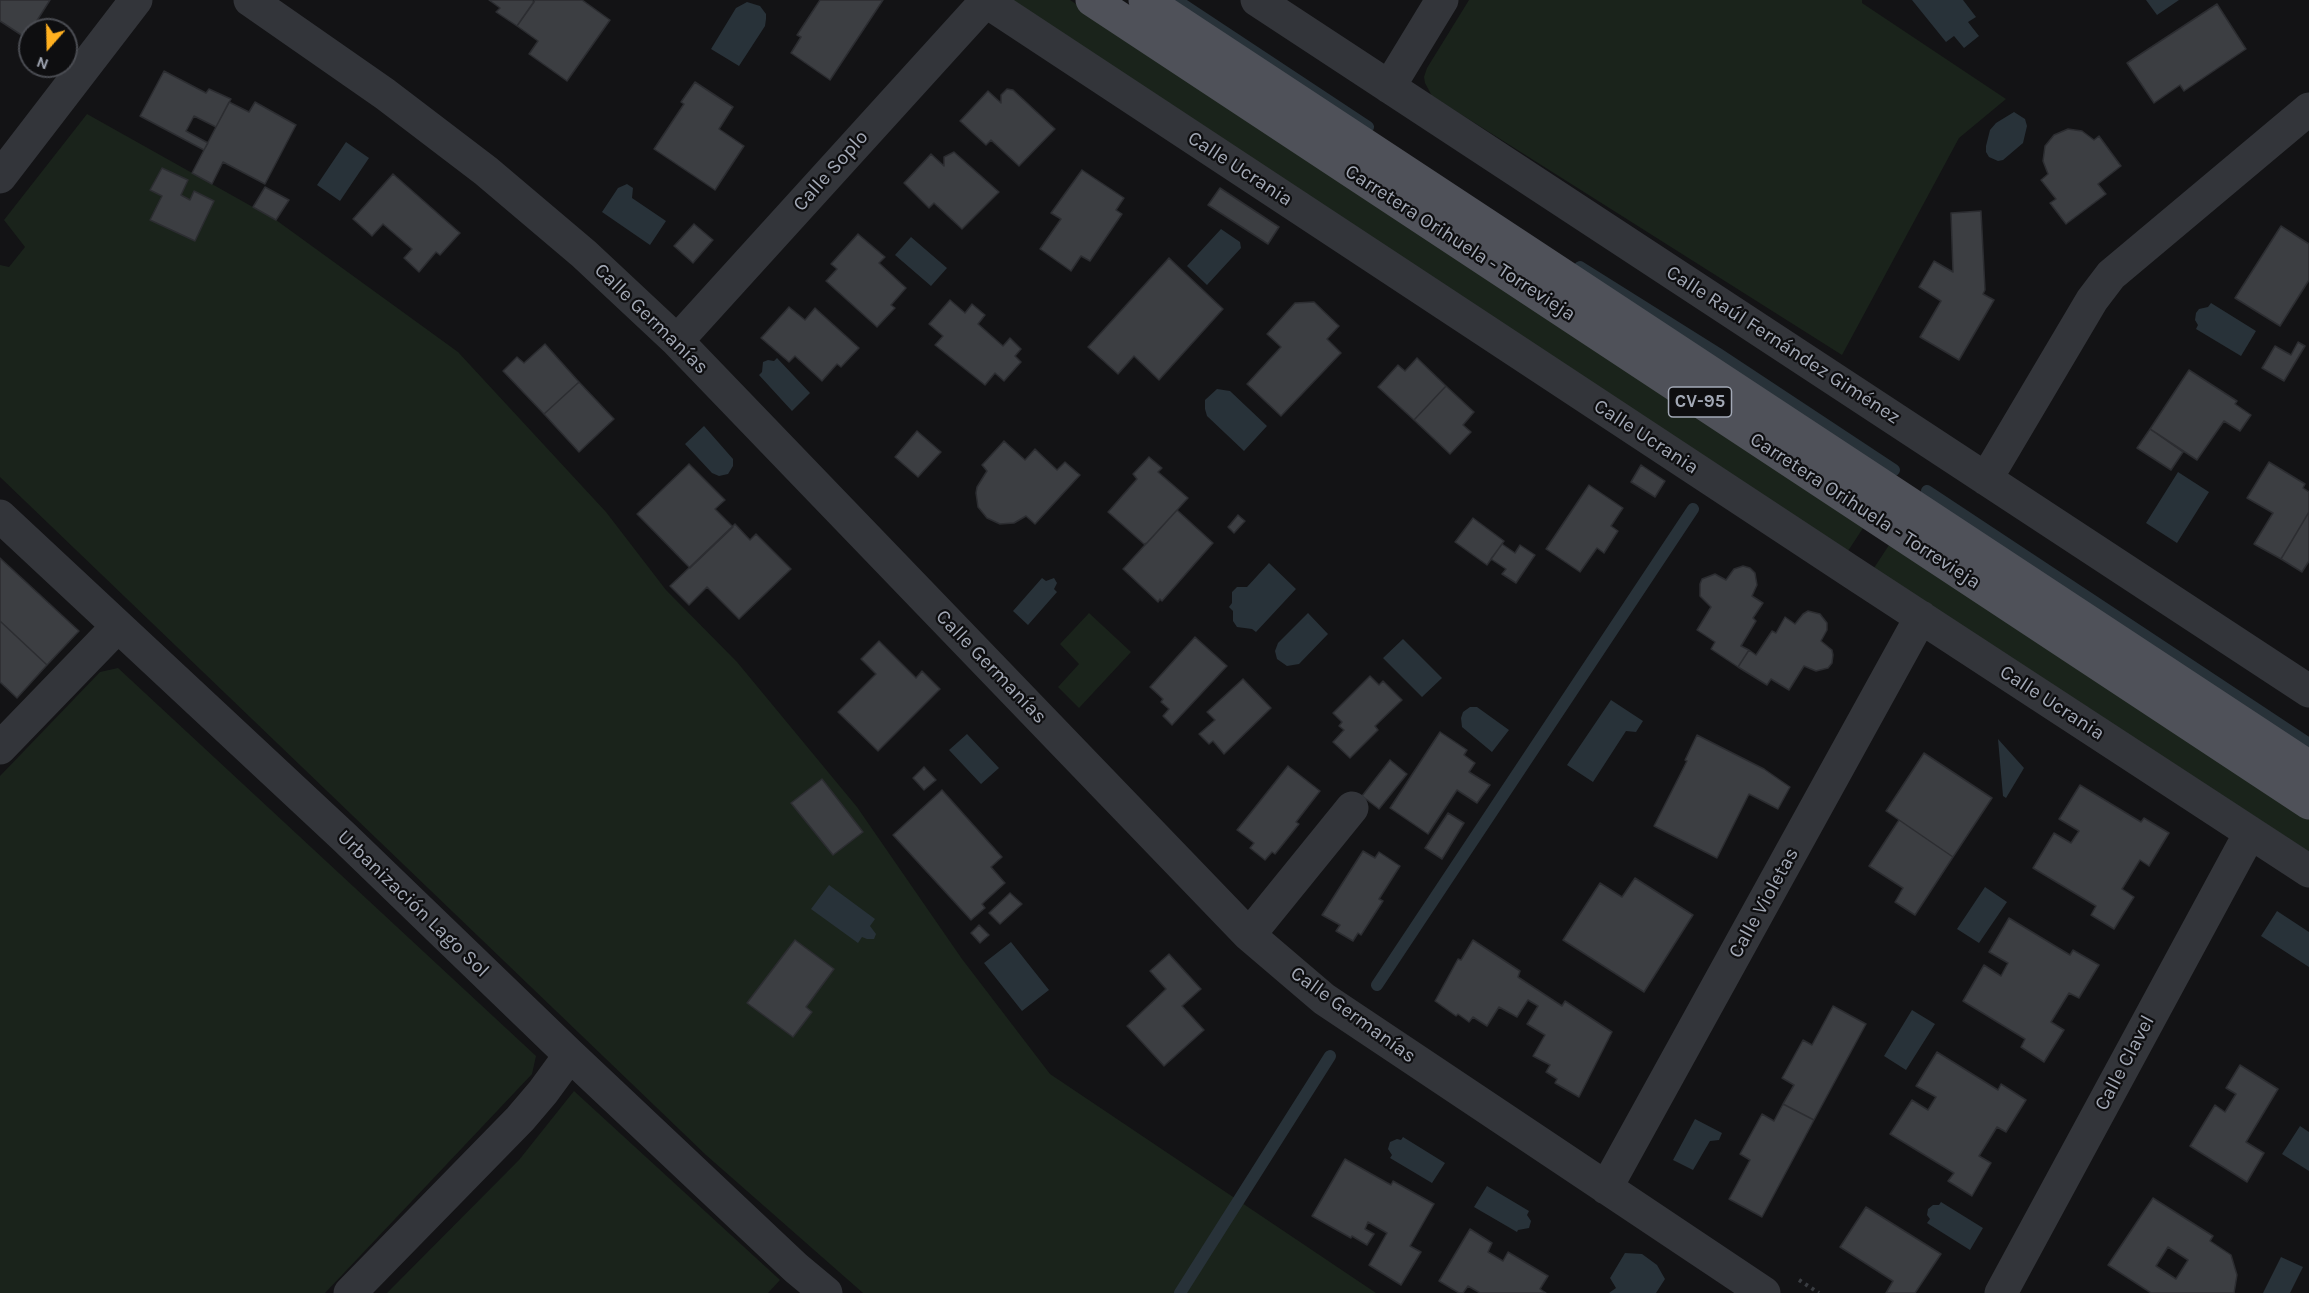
<!DOCTYPE html>
<html>
<head>
<meta charset="utf-8">
<style>
  body { margin:0 }
  #map { position:relative; width:2309px; height:1293px; overflow:hidden; background:#131315; font-family:Karla,sans-serif }
  canvas { display:block }
  .north { position:absolute; left:18px; top:18px; width:60px; height:60px; box-sizing:border-box; background:#0e0e10; border:2px solid #4a4c52; border-radius:50%; rotate:200deg; font-size:16px; font-weight:700; line-height:24px; text-align:center; color:#a3a9b6 }
  .north::after { content:''; display:block; margin:auto; width:21px; height:27px; background:#ffb020; clip-path:polygon(50% 0,100% 100%,50% 72%,0 100%) }
</style>
</head>
<body>
<div id="map">
<canvas width="2309" height="1293"></canvas>
<div class="north">N</div>
</div>
<script>
const c = document.querySelector('canvas').getContext('2d');
c.lineJoin = 'round';
function paint(path, color) { c.fillStyle = color; c.fill(path, 'evenodd'); }
const toPath = rows => new Path2D(rows.map(r => 'M' + r).join(''));
function stroke(path, color, width, dash) { c.strokeStyle = color; c.lineWidth = width; c.lineCap = dash ? 'butt' : 'round'; c.setLineDash(dash || []); c.stroke(path); }
function label(font, color, halo, rows, align = 'center') {
  c.font = font + ' Karla,sans-serif'; c.lineWidth = 4.5; c.setLineDash([]); c.textBaseline = 'middle'; c.strokeStyle = halo; c.fillStyle = color; for (const [text, x, y, turn = 0] of rows) {
    c.save(); c.translate(x, y); c.rotate((+turn || 0) * Math.PI / 180); c.textAlign = isNaN(turn) ? turn : align; if (halo) c.strokeText(text, 0, 0); c.fillText(text, 0, 0); c.restore();
  }
}
paint(toPath([
  [1010,0,1070,0,1865,525,1848,551],
  [1469,0,1862,0,1862,3,2006,99,1959,138,1842,355,1432,96,1425,83,1424,77,1427,68],
  [87,114,276,220,458,352,606,512,666,590,737,662,857,807,962,959,1050,1074,1376,1293,863,1293,706,1155,0,477,0,265,9,267,25,247,4,220],
  [1891,542,2309,818,2309,852,1874,568],
  [1089,613,1131,652,1079,708,1058,687,1079,664,1060,644],
  [118,668,536,1056,532,1074,325,1293,0,1293,0,776,100,672],
  [574,1091,780,1280,768,1293,387,1293,519,1160]
]), '#1a231b');
paint(toPath([
  [1912,0,1963,0,1976,17,1968,22,1979,36,1964,48,1954,36,1946,42],
  [2146,0,2179,0,2157,15],
  [747,2,760,6,766,14,766,19,765,26,739,66,711,49,736,8],
  [2014,112,2025,119,2027,126,2023,143,2003,160,1998,161,1989,157,1986,152,1986,146,1990,130,1996,123],
  [346,142,369,158,340,201,317,185],
  [627,184,633,188,632,198,666,221,650,245,602,212,618,188],
  [1221,229,1240,242,1241,248,1207,285,1187,266],
  [911,237,947,268,931,286,895,255],
  [2211,303,2256,331,2241,356,2196,329,2198,325,2195,320,2196,313,2199,309,2208,307],
  [777,358,810,393,792,411,759,375,762,372,763,362,768,360,774,361],
  [1217,389,1230,391,1267,426,1244,451,1207,416,1205,409,1205,400],
  [704,426,733,459,733,466,728,474,719,476,712,473,685,444],
  [2178,472,2209,492,2177,543,2146,523],
  [1269,563,1296,589,1256,632,1252,629,1237,627,1233,621,1233,611,1229,607,1232,603,1232,592,1237,587,1247,587],
  [1042,578,1046,581,1054,578,1057,583,1054,589,1057,592,1028,625,1013,611],
  [1308,613,1328,634,1299,664,1287,666,1277,659,1275,651,1278,643],
  [1403,639,1442,678,1422,697,1383,658],
  [1611,700,1643,721,1636,732,1626,731,1593,782,1567,765],
  [1470,707,1477,707,1509,730,1492,752,1462,727,1461,718,1463,712],
  [967,734,999,768,981,784,949,750],
  [1998,739,2024,768,2006,798,2003,796],
  [829,885,875,919,870,926,876,934,874,939,867,939,862,937,858,943,811,909],
  [1985,887,2007,902,1979,943,1957,929],
  [2277,911,2309,932,2309,967,2261,936],
  [1011,942,1049,990,1022,1011,984,963],
  [1912,1010,1935,1024,1906,1070,1884,1056],
  [1695,1119,1722,1133,1719,1140,1710,1141,1693,1170,1673,1160],
  [2300,1126,2309,1132,2309,1171,2282,1154],
  [1403,1137,1445,1163,1432,1183,1390,1158,1392,1155,1388,1149,1390,1142,1397,1139,1401,1140],
  [1487,1186,1529,1211,1527,1215,1531,1221,1529,1228,1518,1230,1517,1232,1474,1207],
  [1941,1202,1983,1228,1970,1250,1927,1223,1930,1219,1927,1215,1928,1209,1933,1205,1939,1205],
  [1625,1253,1642,1254,1657,1265,1665,1279,1656,1293,1609,1293,1616,1288,1610,1278],
  [2281,1257,2303,1267,2290,1293,2263,1293]
]), '#283239');
stroke(toPath([
  [1176,0,1368,127],
  [1580,267,1717,353,1894,470],
  [1927,491,2309,744],
  [1377,985,1693,509],
  [1180,1293,1330,1056]
]), '#283239', 12);
const building = toPath([
  [0,0,50,0,26,38,0,21,0,0],
  [489,0,532,0,534,2,517,26,496,12,500,8,489,0],
  [535,0,582,0,610,20,567,81,529,54,538,41,517,26,535,0],
  [820,0,883,0,830,80,791,53,801,37,797,35,820,0],
  [2217,4,2246,49,2184,91,2180,85,2154,103,2127,63,2217,4],
  [164,71,206,93,209,89,231,99,216,127,194,116,186,131,208,143,204,150,140,116,164,71],
  [695,82,733,107,719,129,744,146,715,190,654,149,684,104,681,102,695,82],
  [1007,89,1013,90,1055,129,1019,166,991,140,986,145,960,121,988,91,1001,103,1001,95,1007,89],
  [229,102,249,112,255,102,296,125,265,184,223,162,212,184,192,173,229,102],
  [2068,129,2082,131,2094,140,2099,136,2121,166,2098,184,2106,194,2066,224,2050,203,2056,199,2041,180,2048,174,2043,161,2045,146,2054,135,2068,129],
  [954,152,999,192,962,229,934,203,929,208,904,183,931,154,944,166,944,157,954,152],
  [162,168,188,180,181,195,190,200,194,191,214,201,195,241,150,220,162,196,150,190,162,168],
  [1082,170,1124,198,1116,210,1122,214,1090,261,1081,256,1071,271,1040,249,1061,219,1051,213,1082,170],
  [393,174,460,233,440,255,436,252,419,272,404,258,412,249,383,224,372,236,353,219,393,174],
  [265,187,289,200,276,220,253,207,265,187],
  [1220,188,1279,227,1268,244,1208,205,1220,188],
  [1981,211,1985,290,1983,294,1994,300,1959,360,1920,337,1941,301,1919,287,1934,261,1953,272,1951,213,1981,211],
  [694,224,713,240,693,263,674,246,694,224],
  [2281,226,2309,244,2309,280,2280,326,2235,298,2281,226],
  [858,234,885,257,879,263,906,288,891,305,895,308,877,327,826,281,837,269,831,264,858,234],
  [1169,258,1223,309,1159,380,1134,356,1118,374,1088,347,1169,258],
  [950,300,965,313,972,304,985,315,978,324,1003,346,1010,338,1021,349,1015,356,1021,362,1004,381,995,373,985,385,935,345,943,336,929,324,950,300],
  [1314,302,1339,326,1327,339,1341,353,1281,416,1247,384,1281,347,1267,334,1295,303,1314,302],
  [789,307,805,320,815,308,859,348,841,367,837,364,822,381,795,356,789,362,761,338,789,307],
  [2298,342,2305,346,2284,381,2262,368,2275,346,2291,355,2298,342],
  [545,344,579,382,544,414,503,371,517,357,524,363,545,344],
  [1417,358,1446,386,1414,420,1378,387,1398,365,1405,371,1417,358],
  [2189,370,2237,401,2235,404,2251,415,2240,431,2224,421,2197,460,2150,429,2189,370],
  [579,382,614,419,579,452,544,414,579,382],
  [1446,386,1474,412,1463,425,1471,432,1450,454,1414,420,1446,386],
  [2150,429,2183,452,2171,470,2137,448,2150,429],
  [917,431,941,452,918,477,895,457,917,431],
  [1004,441,1025,460,1035,449,1057,470,1065,462,1080,475,1035,524,1026,516,1014,523,1000,524,987,518,978,507,976,493,977,487,987,471,982,465,1004,441],
  [1149,457,1162,468,1158,472,1188,498,1147,543,1144,544,1108,512,1137,479,1133,474,1149,457],
  [2269,462,2305,484,2303,488,2309,492,2309,512,2281,559,2254,544,2273,513,2247,498,2269,462],
  [689,464,725,500,715,509,733,527,690,568,637,514,689,464],
  [1641,465,1665,481,1655,497,1631,482,1641,465],
  [1589,485,1623,508,1611,526,1618,531,1604,553,1597,548,1580,572,1546,549,1589,485],
  [1177,510,1213,543,1162,601,1160,599,1158,602,1123,569,1177,510],
  [2309,512,2309,561,2302,572,2281,559,2309,512],
  [1238,515,1245,521,1234,533,1228,527,1238,515],
  [1473,518,1504,541,1487,565,1455,542,1473,518],
  [735,524,750,540,756,534,791,569,739,619,707,587,689,605,670,586,735,524],
  [1502,544,1515,553,1520,545,1535,555,1516,583,1502,574,1506,569,1491,559,1502,544],
  [0,558,79,631,47,665,0,621,0,558],
  [1743,566,1750,568,1755,573,1757,585,1752,596,1763,603,1753,618,1756,621,1741,646,1749,650,1738,667,1711,649,1715,642,1697,630,1711,607,1700,596,1700,584,1702,579,1715,574,1726,580,1734,569,1743,566],
  [1808,611,1820,614,1827,623,1827,630,1821,641,1832,650,1833,655,1832,663,1828,668,1816,671,1804,666,1789,690,1771,679,1767,685,1738,667,1749,650,1756,655,1772,631,1776,633,1785,617,1795,624,1803,614,1808,611],
  [0,621,47,665,17,698,0,682,0,621],
  [1195,637,1227,666,1172,725,1163,716,1169,709,1161,702,1163,699,1150,687,1195,637],
  [879,641,916,678,922,671,940,689,878,751,838,712,876,674,861,659,879,641],
  [1370,676,1379,685,1383,681,1402,700,1375,726,1378,730,1350,758,1333,742,1344,730,1339,726,1342,722,1333,713,1370,676],
  [1243,679,1271,708,1224,754,1213,741,1209,744,1199,734,1215,720,1207,712,1243,679],
  [1440,732,1467,750,1464,755,1475,763,1469,772,1490,785,1477,803,1457,790,1428,834,1390,808,1440,732],
  [1697,735,1764,769,1790,787,1778,809,1749,794,1717,858,1654,826,1687,761,1685,760,1697,735],
  [1924,753,1992,798,1953,857,1886,811,1924,753],
  [1390,760,1407,774,1379,809,1362,796,1390,760],
  [1288,766,1320,791,1296,822,1299,824,1275,854,1272,852,1265,860,1250,848,1254,843,1237,830,1288,766],
  [924,767,936,780,924,790,913,778,924,767],
  [822,779,863,832,833,855,791,803,822,779],
  [2080,785,2141,822,2144,818,2169,833,2149,866,2140,860,2122,889,2134,897,2114,929,2091,915,2096,906,2033,868,2054,833,2071,843,2079,831,2059,819,2080,785],
  [942,790,1002,857,991,867,1005,883,982,904,985,908,971,920,893,835,942,790],
  [1448,813,1464,823,1442,859,1425,848,1448,813],
  [1899,820,1953,857,1915,915,1895,902,1903,888,1869,866,1899,820],
  [1363,851,1375,858,1379,852,1400,866,1379,899,1383,901,1361,935,1358,933,1353,941,1336,931,1340,925,1322,915,1363,851],
  [1635,878,1693,915,1644,992,1563,940,1600,883,1622,897,1635,878],
  [1010,893,1022,904,1000,924,989,913,1010,893],
  [2009,918,2070,955,2073,950,2099,965,2079,998,2069,993,2051,1022,2064,1030,2044,1062,2021,1047,2025,1039,1963,1001,1984,965,2001,976,2008,963,1989,952,2009,918],
  [979,925,989,935,980,943,971,933,979,925],
  [795,940,834,969,806,1007,812,1012,793,1037,747,1003,795,940],
  [1473,940,1520,971,1518,977,1562,1006,1565,1001,1612,1032,1579,1097,1555,1083,1557,1079,1546,1072,1550,1065,1533,1056,1545,1035,1527,1024,1538,1006,1528,1000,1517,1017,1499,1007,1487,1026,1473,1017,1469,1022,1458,1014,1456,1016,1435,1001,1458,959,1461,960,1473,940],
  [1169,954,1201,989,1182,1006,1204,1030,1164,1066,1127,1026,1166,989,1150,971,1169,954],
  [1833,1006,1866,1024,1814,1120,1783,1104,1794,1085,1782,1078,1803,1040,1812,1045,1833,1006],
  [1937,1052,1998,1090,2001,1084,2026,1100,2006,1132,1997,1127,1979,1156,1991,1163,1972,1196,1948,1181,1954,1173,1890,1134,1912,1100,1928,1110,1936,1097,1916,1086,1937,1052],
  [2240,1065,2278,1089,2246,1142,2264,1153,2247,1182,2190,1146,2215,1105,2225,1112,2236,1094,2226,1088,2240,1065],
  [1783,1104,1814,1120,1762,1217,1729,1199,1750,1160,1740,1154,1762,1114,1774,1121,1783,1104],
  [1345,1159,1391,1185,1393,1181,1434,1204,1410,1246,1421,1252,1401,1285,1369,1265,1387,1233,1368,1222,1365,1229,1374,1234,1367,1245,1352,1236,1351,1238,1312,1216,1345,1159],
  [2153,1198,2213,1236,2210,1241,2231,1255,2237,1275,2234,1293,2151,1293,2108,1265,2153,1198],
  [2168,1247,2188,1260,2176,1279,2156,1266,2168,1247],
  [1866,1207,1941,1254,1915,1293,1886,1293,1893,1281,1840,1247,1866,1207],
  [1470,1229,1492,1243,1488,1252,1503,1261,1508,1252,1548,1276,1540,1289,1546,1293,1480,1293,1468,1286,1463,1293,1459,1293,1439,1281,1470,1229]
]);
paint(building, '#3c3e42');
stroke(building, '#2c2d31', 1.5);
stroke(toPath([
  [1799,1280,1819,1293]
]), '#393c41', 4, [3, 4.5]);
stroke(toPath([
  [250,0,385,94,486,171,584,254,677,341,1249,935,1324,999,1764,1293],
  [984,0,1853,573,2309,871],
  [1257,0,2309,691],
  [1389,87,1442,0],
  [0,177,136,0],
  [677,341,986,1],
  [1986,479,2092,300,2111,275,2309,109],
  [0,516,344,837,570,1055,796,1268,826,1293],
  [0,748,117,627],
  [1249,935,1352,808],
  [1606,1188,1921,617],
  [350,1293,520,1119,543,1092,570,1055],
  [2001,1293,2250,833]
]), '#33353a', 33);
stroke(toPath([
  [1092,0,2309,803],
  [1145,0,2309,767]
]), '#4f5159', 33);
for (const [x, y, w] of [
  [1700,402,63]
]) { const box = new Path2D(); box.roundRect(x - w / 2, y - 15, w, 30, 4.5); c.fillStyle = '#0e0e10'; c.fill(box); stroke(box, '#a3a9b6', 1.5); }
label('bold 18px', '#a3a9b6', null, [
  ["CV-95",1700,402]
]);
label('20px', '#a3a9b6', '#0e0e10', [
  ["Calle Ucrania",1240,169,33],
  ["Calle Soplo",831,171,-48],
  ["Carretera Orihuela - Torrevieja",1460,243,33],
  ["Calle Germanías",651,319,44],
  ["Calle Raúl Fernández Giménez",1783,345,33],
  ["Calle Ucrania",1646,437,33],
  ["Carretera Orihuela - Torrevieja",1865,511,33],
  ["Calle Germanías",991,667,46],
  ["Calle Ucrania",2052,703,33],
  ["Calle Violetas",1764,903,-61],
  ["Urbanización Lago Sol",413,904,44],
  ["Calle Germanías",1353,1015,36],
  ["Calle Clavel",2125,1063,-62]
]);
</script>
</body>
</html>
